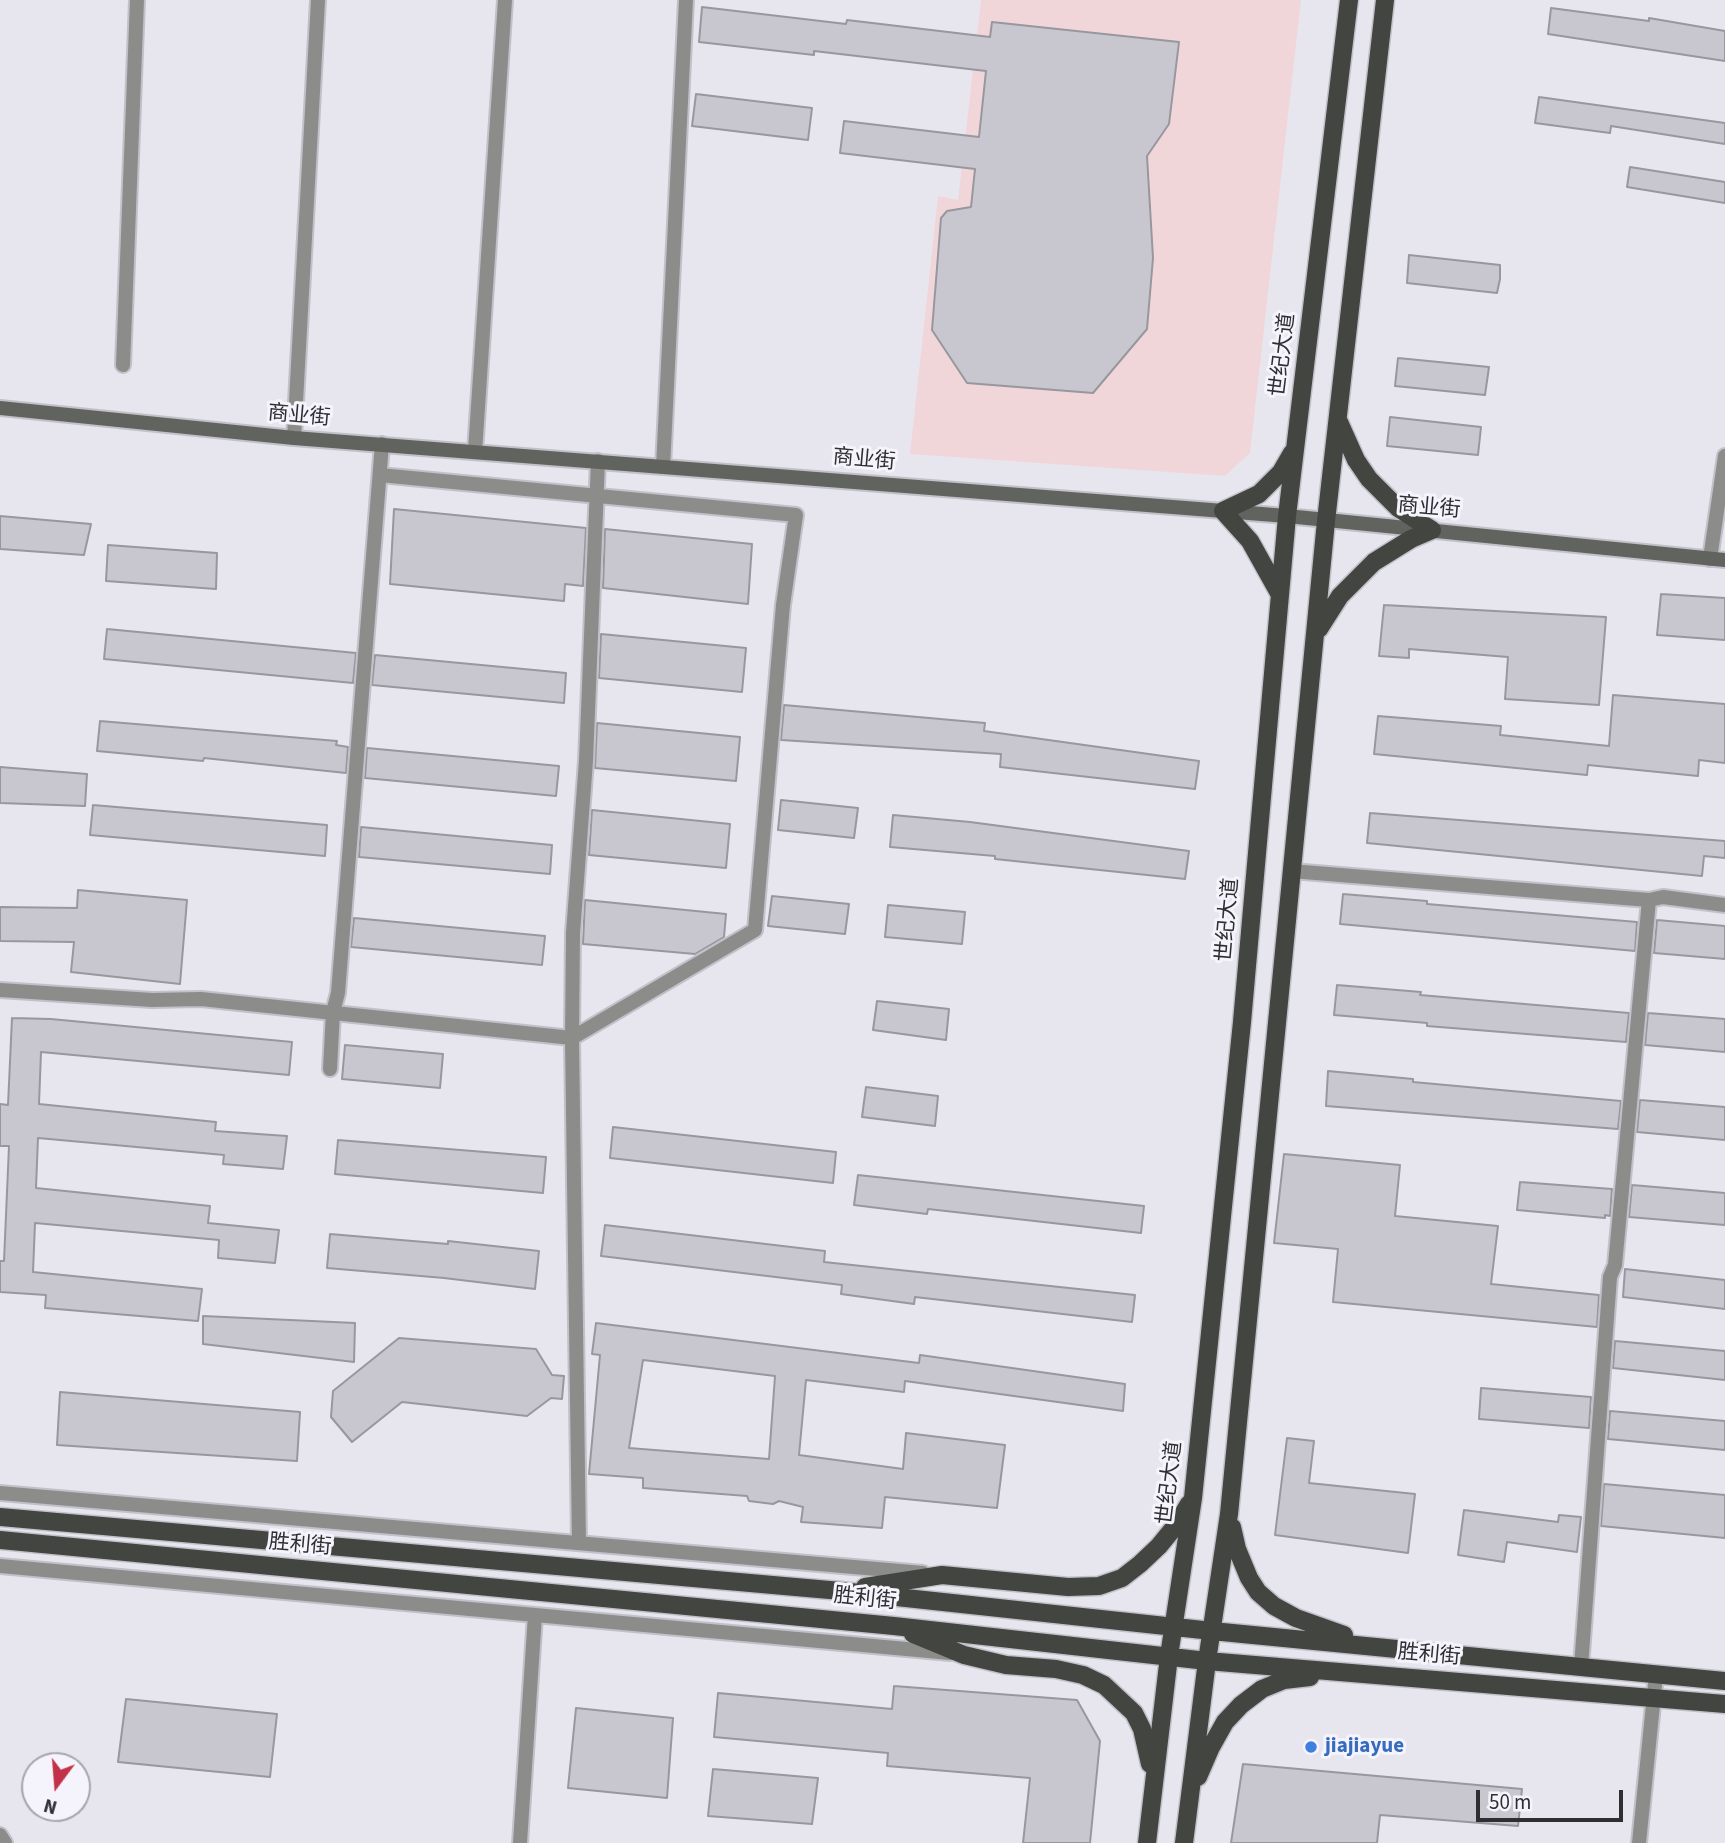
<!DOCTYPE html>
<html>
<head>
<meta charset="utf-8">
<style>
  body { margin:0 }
  #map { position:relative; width:1725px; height:1843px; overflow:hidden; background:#e7e6ef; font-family:"Source Sans 3",sans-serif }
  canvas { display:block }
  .north { position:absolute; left:21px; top:1752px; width:70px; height:70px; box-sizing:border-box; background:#f5f3fc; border:2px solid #a6a5ab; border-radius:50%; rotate:196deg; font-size:19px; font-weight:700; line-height:28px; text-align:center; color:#2f2f32 }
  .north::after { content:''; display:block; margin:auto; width:24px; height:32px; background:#c23148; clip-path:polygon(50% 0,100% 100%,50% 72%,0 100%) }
  .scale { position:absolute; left:1476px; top:1790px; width:147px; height:32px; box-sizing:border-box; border:4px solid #2f2f32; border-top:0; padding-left:9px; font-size:21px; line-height:24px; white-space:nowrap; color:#2f2f32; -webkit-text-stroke:5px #f5f3fc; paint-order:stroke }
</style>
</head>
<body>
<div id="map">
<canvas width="1725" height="1843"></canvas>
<div class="north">N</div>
<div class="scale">50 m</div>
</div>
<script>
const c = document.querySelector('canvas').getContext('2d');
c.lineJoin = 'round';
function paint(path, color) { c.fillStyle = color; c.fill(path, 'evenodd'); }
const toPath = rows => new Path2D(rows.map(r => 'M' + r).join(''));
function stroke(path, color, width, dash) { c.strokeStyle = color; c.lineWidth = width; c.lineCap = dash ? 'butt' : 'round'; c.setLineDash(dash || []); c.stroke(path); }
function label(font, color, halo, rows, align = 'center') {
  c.font = font + ' "Source Sans 3","Noto Sans SC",sans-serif'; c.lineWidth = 6; c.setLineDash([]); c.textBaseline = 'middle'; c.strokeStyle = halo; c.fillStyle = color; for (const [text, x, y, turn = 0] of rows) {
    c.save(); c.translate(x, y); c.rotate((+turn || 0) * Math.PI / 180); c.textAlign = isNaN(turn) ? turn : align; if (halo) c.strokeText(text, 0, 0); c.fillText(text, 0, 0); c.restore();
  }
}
paint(toPath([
  [981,0,1301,0,1250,453,1225,476,910,454,938,196,958,200]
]), '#f1d6d9');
const building = toPath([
  [702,7,846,24,847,20,990,37,992,22,1179,42,1169,124,1147,156,1153,258,1147,329,1093,393,967,383,932,330,941,218,947,211,971,207,975,169,840,153,844,121,979,137,986,71,814,51,814,55,699,42,702,7],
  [1551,8,1649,21,1649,18,1725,31,1725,61,1548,34,1551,8],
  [696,94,812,108,808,140,692,126,696,94],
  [1539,97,1725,123,1725,144,1611,126,1610,133,1535,123,1539,97],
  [1630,167,1725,182,1725,203,1627,187,1630,167],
  [1409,255,1500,265,1500,279,1497,293,1407,283,1409,255],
  [1398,358,1489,367,1485,395,1395,386,1398,358],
  [1390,417,1481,427,1478,455,1387,446,1390,417],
  [394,509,586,528,583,586,565,584,564,601,390,584,394,509],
  [0,516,91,524,84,555,0,549,0,516],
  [605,529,752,544,748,604,603,588,605,529],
  [108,545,217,553,216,589,106,581,108,545],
  [1661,594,1725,598,1725,640,1657,635,1661,594],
  [1384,605,1606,617,1599,705,1505,699,1508,657,1409,649,1409,658,1379,656,1384,605],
  [107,629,356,653,353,683,104,659,107,629],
  [601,634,746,648,742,692,599,678,601,634],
  [375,655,566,673,564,703,372,685,375,655],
  [1613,695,1725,704,1725,763,1699,760,1698,776,1588,765,1587,775,1374,754,1378,716,1501,726,1500,735,1609,746,1613,695],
  [784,705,985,723,984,731,1199,761,1195,789,1000,767,1001,754,781,740,784,705],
  [100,721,337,741,336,745,348,747,346,773,204,758,203,761,97,751,100,721],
  [597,723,740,737,736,781,595,768,597,723],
  [367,748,559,766,556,796,365,778,367,748],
  [0,767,87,774,85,806,0,803,0,767],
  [781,800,858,808,854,838,778,830,781,800],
  [93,805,327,825,325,856,90,835,93,805],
  [592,810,730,824,726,868,589,855,592,810],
  [1370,813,1725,841,1725,858,1704,856,1702,876,1367,843,1370,813],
  [893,815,970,822,1189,851,1185,879,995,859,995,856,890,847,893,815],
  [361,827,552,845,550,874,359,857,361,827],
  [78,890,187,900,180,984,71,972,74,942,0,941,0,907,77,908,78,890],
  [1343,894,1427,901,1427,904,1637,922,1635,951,1340,924,1343,894],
  [772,896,849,904,845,934,768,926,772,896],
  [585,900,726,914,724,937,695,954,583,944,585,900],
  [888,905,965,912,962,944,885,937,888,905],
  [354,918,545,936,542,965,351,947,354,918],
  [1657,920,1725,926,1725,959,1654,953,1657,920],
  [1337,985,1421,992,1420,995,1629,1013,1626,1042,1427,1026,1427,1023,1334,1015,1337,985],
  [877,1001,949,1009,946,1040,873,1030,877,1001],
  [1648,1013,1725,1019,1725,1052,1645,1045,1648,1013],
  [12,1018,51,1019,292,1042,289,1075,41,1052,39,1104,216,1122,215,1131,287,1136,283,1169,223,1164,224,1155,38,1138,36,1188,210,1206,208,1223,279,1230,275,1263,218,1258,219,1240,35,1223,33,1272,202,1289,198,1321,45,1308,46,1295,0,1292,0,1261,4,1261,9,1146,0,1146,0,1104,8,1105,12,1018],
  [345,1045,443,1054,440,1088,342,1079,345,1045],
  [1328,1071,1413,1079,1413,1082,1621,1101,1618,1129,1326,1106,1328,1071],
  [866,1087,938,1096,935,1126,862,1117,866,1087],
  [1640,1100,1725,1107,1725,1140,1637,1132,1640,1100],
  [613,1127,836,1152,833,1183,610,1158,613,1127],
  [338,1140,546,1157,543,1193,335,1174,338,1140],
  [1284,1154,1400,1165,1395,1216,1498,1226,1491,1284,1599,1295,1597,1327,1333,1302,1338,1249,1274,1243,1284,1154],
  [858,1175,1144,1206,1141,1233,928,1209,927,1214,854,1205,858,1175],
  [1520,1182,1612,1189,1610,1216,1605,1215,1605,1218,1517,1210,1520,1182],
  [1632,1185,1725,1193,1725,1225,1629,1217,1632,1185],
  [605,1225,825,1251,824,1262,1135,1295,1132,1322,915,1297,914,1304,841,1294,842,1285,601,1256,605,1225],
  [330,1234,448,1244,448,1241,539,1251,535,1289,444,1278,327,1268,330,1234],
  [1625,1269,1725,1280,1725,1309,1623,1297,1625,1269],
  [203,1316,355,1323,354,1362,203,1344,203,1316],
  [596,1323,919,1363,920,1355,1125,1384,1123,1411,905,1381,904,1392,806,1380,799,1455,903,1469,906,1433,1005,1445,997,1508,885,1497,882,1528,801,1522,803,1507,779,1501,773,1504,749,1501,747,1496,643,1488,643,1478,589,1474,600,1355,592,1354,596,1323],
  [643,1360,775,1376,769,1459,629,1448,643,1360],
  [399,1338,536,1349,552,1375,564,1376,562,1399,551,1398,527,1416,402,1402,352,1442,331,1417,333,1391,399,1338],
  [1615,1341,1725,1351,1725,1380,1613,1368,1615,1341],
  [1481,1388,1591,1397,1589,1428,1479,1419,1481,1388],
  [60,1392,300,1412,297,1461,57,1445,60,1392],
  [1610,1411,1725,1421,1725,1450,1608,1439,1610,1411],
  [1287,1438,1314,1441,1309,1483,1415,1494,1408,1553,1275,1535,1287,1438],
  [1604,1484,1725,1495,1725,1538,1601,1526,1604,1484],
  [1464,1510,1558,1522,1559,1515,1581,1517,1577,1552,1507,1542,1504,1562,1458,1555,1464,1510],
  [894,1686,1077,1700,1100,1741,1090,1843,1023,1843,1030,1778,887,1766,888,1753,714,1737,718,1693,892,1709,894,1686],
  [126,1699,277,1714,270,1777,118,1762,126,1699],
  [576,1708,673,1718,667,1798,568,1788,576,1708],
  [1243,1764,1522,1789,1518,1826,1380,1815,1377,1843,1231,1843,1243,1764],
  [713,1769,818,1778,812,1824,708,1816,713,1769]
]);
paint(building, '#c8c7cf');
stroke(building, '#98979e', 2);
const street = toPath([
  [123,365,137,0],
  [294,438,318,0],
  [475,452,505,0],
  [663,467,686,0],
  [1710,559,1725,456],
  [1291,871,1649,900,1663,897,1725,905],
  [0,990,152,1000,201,999,572,1038,755,930,783,605,796,515,380,475],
  [330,1069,333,1012,338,993,382,444],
  [0,1493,923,1573],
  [579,1543,572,1038,573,933,586,761,598,461],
  [0,1566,950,1653],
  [1581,1667,1610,1277,1615,1265,1649,900],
  [0,1835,5,1843],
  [520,1843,535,1615],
  [1639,1843,1656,1675]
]);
const secondary = toPath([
  [0,408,294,438,1287,516,1725,560]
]);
const primary = toPath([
  [1339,422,1356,460,1369,479,1398,508,1432,530],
  [1279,593,1250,541,1223,511,1259,494,1281,472,1292,453],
  [1319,629,1340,596,1374,562,1411,539,1432,530],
  [0,1517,841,1591,1212,1631,1725,1681],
  [1232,1527,1237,1549,1249,1578,1258,1592,1274,1606,1296,1618,1344,1635],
  [0,1540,894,1626,1207,1661,1725,1704],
  [865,1587,942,1575,1068,1587,1099,1586,1122,1578,1140,1564,1159,1546,1177,1524,1189,1504],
  [913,1634,964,1655,1006,1665,1056,1669,1083,1675,1104,1685,1134,1713,1142,1729,1150,1764],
  [1198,1777,1211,1747,1225,1722,1241,1705,1262,1689,1284,1680,1310,1677],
  [1147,1843,1169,1656,1193,1498,1242,1022,1287,516,1349,0],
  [1184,1843,1207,1661,1229,1514,1326,521,1385,0]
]);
stroke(street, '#c2c1c9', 18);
stroke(secondary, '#c2c1c9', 18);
stroke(primary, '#c2c1c9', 21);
stroke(street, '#8c8d8a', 14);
stroke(secondary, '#61635e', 14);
stroke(primary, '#434540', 18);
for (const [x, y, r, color] of [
  [1311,1747,7,"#3f7fe0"]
]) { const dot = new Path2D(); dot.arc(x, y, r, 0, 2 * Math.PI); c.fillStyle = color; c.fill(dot); stroke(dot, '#f5f3fc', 2.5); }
label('21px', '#2f2f32', '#f5f3fc', [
  ["世纪大道",1284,355,-83],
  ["商业街",299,417,5],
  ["商业街",864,461,5],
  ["商业街",1429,509,5],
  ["世纪大道",1229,920,-85],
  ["世纪大道",1171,1483,-83],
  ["胜利街",300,1546,5],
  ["胜利街",865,1600,6],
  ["胜利街",1429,1656,5]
]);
label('bold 21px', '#366cbe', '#f5f3fc', [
  ["jiajiayue",1325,1747]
], 'left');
</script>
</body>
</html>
